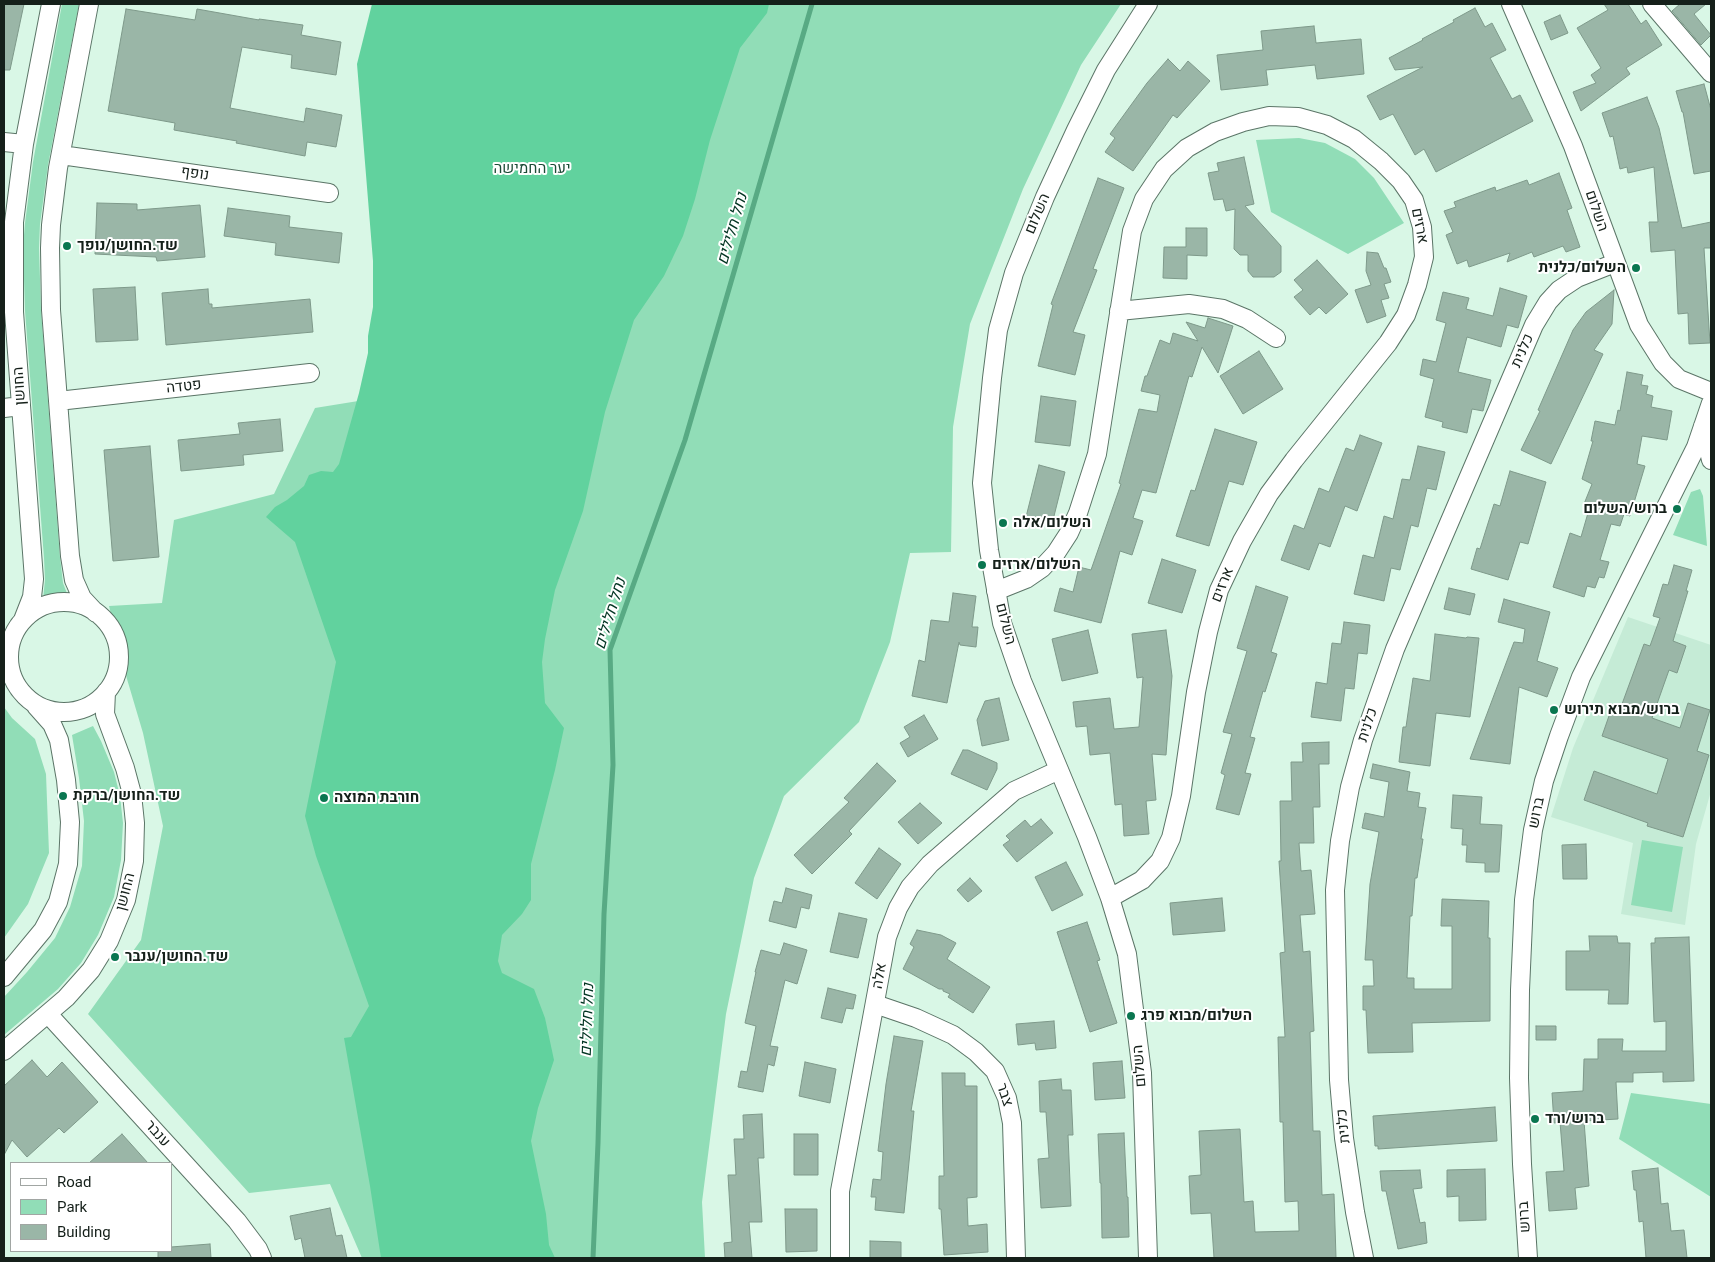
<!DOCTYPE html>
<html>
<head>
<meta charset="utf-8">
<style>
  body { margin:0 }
  #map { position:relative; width:1715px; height:1262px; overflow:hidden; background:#d9f7e6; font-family:Roboto,sans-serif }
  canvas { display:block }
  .frame { position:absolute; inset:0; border:5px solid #15201a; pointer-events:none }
  .legend { position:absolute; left:10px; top:1162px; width:162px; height:90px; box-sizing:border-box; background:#fff; border:1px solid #a1a6a3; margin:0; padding:6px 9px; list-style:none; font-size:15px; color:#15201a }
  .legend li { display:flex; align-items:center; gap:10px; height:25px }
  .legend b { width:25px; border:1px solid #a1a6a3 }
</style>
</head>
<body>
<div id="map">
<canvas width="1715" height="1262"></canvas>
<div class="frame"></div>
<ul class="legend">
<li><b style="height:6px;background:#fff"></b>Road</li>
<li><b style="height:14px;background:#91ddb7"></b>Park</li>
<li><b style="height:14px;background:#9ab6a7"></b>Building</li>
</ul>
</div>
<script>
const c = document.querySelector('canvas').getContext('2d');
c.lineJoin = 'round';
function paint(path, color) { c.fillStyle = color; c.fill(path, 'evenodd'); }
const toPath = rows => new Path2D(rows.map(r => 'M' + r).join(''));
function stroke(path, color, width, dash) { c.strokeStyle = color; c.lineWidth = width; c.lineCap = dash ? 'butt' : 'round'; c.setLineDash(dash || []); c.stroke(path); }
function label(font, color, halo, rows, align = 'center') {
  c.font = font + ' Roboto,Heebo,sans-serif'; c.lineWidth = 4; c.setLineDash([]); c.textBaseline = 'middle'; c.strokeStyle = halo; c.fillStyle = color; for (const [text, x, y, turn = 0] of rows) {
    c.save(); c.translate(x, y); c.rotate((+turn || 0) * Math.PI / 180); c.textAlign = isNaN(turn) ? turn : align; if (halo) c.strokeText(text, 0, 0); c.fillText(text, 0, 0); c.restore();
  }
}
paint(toPath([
  [1628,617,1711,645,1711,791,1696,844,1685,925,1621,914,1633,843,1551,817,1573,748]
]), '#c5ebd6');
paint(toPath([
  [62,4,79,4,48,165,40,224,39,248,41,310,60,557,63,583,68,596,58,596,43,599,45,580,44,558,25,311,23,247,25,223,33,162],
  [743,4,1121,4,1081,65,1023,189,970,324,953,427,951,552,910,553,890,642,859,722,784,796,754,878,726,1014,702,1202,705,1258,543,1258,487,925,529,701,602,370],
  [1299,138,1325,143,1355,159,1374,178,1404,223,1348,254,1271,212,1256,140],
  [383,397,343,657,376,1018,392,1258,362,1258,330,1184,249,1193,88,1014,141,940,163,826,143,733,127,679,109,606,162,603,174,520,274,494,315,408],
  [1700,489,1703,496,1707,546,1673,535,1691,492],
  [4,707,12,718,35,739,46,774,49,853,28,904,4,938],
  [93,726,101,741,114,772,120,796,123,823,121,860,114,897,98,935,81,963,58,989,4,1035,4,997,27,972,55,938,70,907,82,866,84,821,79,778,72,735],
  [1642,840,1683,847,1672,912,1631,905],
  [1631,1093,1711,1104,1711,1197,1619,1139]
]), '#91ddb7');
paint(toPath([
  [372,4,769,4,767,13,740,48,710,140,695,199,683,236,664,276,634,320,605,412,583,511,555,590,545,639,542,662,545,703,564,728,555,770,531,864,531,900,522,914,502,935,498,961,502,973,534,989,545,1018,554,1060,538,1108,531,1141,546,1214,549,1245,555,1258,381,1258,370,1186,344,1038,351,1037,369,1006,316,856,305,816,336,662,295,542,266,517,275,507,287,500,304,486,309,475,321,471,333,472,339,464,359,393,368,353,368,336,373,307,373,261,357,64]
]), '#61d29e');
stroke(toPath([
  [593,1258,598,1143,604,914,613,765,610,650,685,440,812,4]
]), '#58aa84', 5);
const building = toPath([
  [4,4,24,4,10,70,4,70,4,4],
  [1604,4,1628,4,1641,24,1646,20,1662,45,1626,68,1630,74,1581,111,1573,92,1596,83,1591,75,1601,68,1577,28,1608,10,1604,4],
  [1680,4,1706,4,1694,14,1711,35,1701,45,1672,11,1680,4],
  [1475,8,1485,27,1492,23,1506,50,1490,58,1512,99,1520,95,1533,121,1436,172,1424,149,1415,155,1393,114,1380,120,1367,96,1423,67,1395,70,1389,58,1423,40,1422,39,1454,22,1453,20,1475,8],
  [126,9,195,20,197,9,259,20,259,19,303,25,301,35,341,42,336,75,291,68,292,55,242,47,230,108,304,122,306,108,342,115,336,147,307,142,305,156,236,143,237,141,174,130,175,123,108,111,126,9],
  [1560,15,1568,33,1551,40,1544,22,1560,15],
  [1314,26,1316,43,1361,39,1364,74,1317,79,1315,65,1266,70,1268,85,1221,90,1217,55,1263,50,1261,31,1314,26],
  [1168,59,1180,71,1188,61,1210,81,1177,118,1173,115,1133,171,1105,152,1115,138,1110,134,1147,83,1168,59],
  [1704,84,1711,110,1711,171,1694,174,1683,112,1682,112,1676,91,1704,84],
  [1647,97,1659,128,1682,228,1711,222,1711,248,1704,248,1710,343,1689,344,1688,313,1678,314,1675,250,1651,252,1649,222,1658,222,1654,167,1628,173,1627,167,1620,169,1613,136,1610,137,1602,113,1647,97],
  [1244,157,1254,204,1245,206,1281,246,1281,272,1274,277,1253,277,1248,271,1248,255,1240,255,1234,249,1235,209,1226,211,1223,199,1214,200,1208,173,1219,171,1217,163,1244,157],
  [1559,173,1572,208,1567,210,1580,247,1566,252,1563,246,1534,257,1532,252,1507,262,1510,253,1469,267,1467,260,1457,264,1446,235,1453,232,1444,211,1456,207,1454,202,1495,187,1496,191,1527,180,1529,185,1559,173],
  [1098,178,1124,188,1093,269,1097,270,1073,332,1085,335,1075,375,1038,366,1053,305,1051,304,1098,178],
  [97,203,137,204,137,210,200,205,205,257,157,261,156,257,95,254,97,203],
  [228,208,290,216,289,227,342,233,339,263,275,255,276,243,224,236,228,208],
  [1186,228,1207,228,1207,256,1187,255,1187,279,1163,278,1164,247,1186,247,1186,228],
  [1367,252,1378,253,1384,268,1386,268,1391,282,1384,284,1389,298,1381,300,1386,316,1367,323,1355,290,1371,285,1366,271,1367,252],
  [1317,260,1348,294,1326,314,1319,307,1310,315,1294,297,1303,290,1294,280,1317,260],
  [135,287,138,340,96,342,93,289,135,287],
  [1500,288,1527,296,1518,328,1507,325,1501,347,1467,337,1458,372,1491,380,1483,411,1472,409,1467,433,1442,427,1443,422,1425,417,1434,379,1420,375,1423,359,1436,362,1446,323,1436,320,1443,292,1469,298,1466,309,1493,316,1500,288],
  [208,289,209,304,212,304,212,308,310,299,313,332,166,345,162,293,208,289],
  [1614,290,1612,324,1594,350,1603,354,1551,464,1521,450,1540,411,1538,410,1573,330,1586,312,1614,290],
  [1208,318,1233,326,1218,373,1202,347,1192,377,1189,376,1156,493,1142,490,1133,518,1143,521,1132,555,1120,551,1101,623,1054,611,1060,588,1073,592,1079,567,1091,570,1121,484,1119,483,1139,409,1157,412,1160,395,1141,391,1145,376,1147,376,1160,340,1170,344,1173,333,1198,341,1186,322,1205,328,1208,318],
  [1259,351,1283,389,1243,414,1220,376,1259,351],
  [1627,372,1643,375,1641,385,1648,386,1646,394,1653,396,1651,407,1672,411,1667,440,1642,436,1637,464,1645,466,1630,516,1624,514,1620,526,1611,524,1600,560,1609,562,1604,578,1599,577,1595,588,1587,586,1584,597,1553,587,1570,533,1581,537,1590,506,1584,504,1592,484,1582,479,1593,441,1591,441,1595,421,1615,425,1618,410,1620,411,1627,372],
  [1041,396,1076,401,1070,446,1035,442,1041,396],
  [280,419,283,451,243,455,244,465,181,471,178,440,240,434,238,423,280,419],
  [1215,429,1257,442,1243,485,1229,481,1209,546,1176,536,1191,490,1195,491,1215,429],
  [1360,435,1382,443,1357,511,1345,506,1330,547,1319,543,1309,570,1281,560,1294,525,1304,529,1319,488,1329,492,1346,448,1354,451,1360,435],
  [150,446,159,557,113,561,104,450,150,446],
  [1418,446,1445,452,1436,490,1427,488,1418,527,1411,525,1400,570,1391,568,1384,601,1354,594,1363,555,1374,558,1384,516,1393,519,1402,479,1410,480,1418,446],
  [1039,465,1065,472,1052,524,1026,517,1039,465],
  [1510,471,1546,482,1528,544,1520,542,1508,580,1471,569,1477,548,1480,549,1494,504,1500,506,1510,471],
  [1162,559,1196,570,1182,613,1148,603,1162,559],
  [1674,565,1692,570,1686,591,1688,591,1673,641,1686,646,1677,673,1669,670,1652,718,1680,728,1688,703,1710,710,1697,751,1709,755,1683,837,1647,826,1648,823,1584,800,1594,771,1657,794,1668,759,1602,736,1610,713,1618,715,1644,644,1650,646,1660,618,1653,616,1663,584,1668,585,1674,565],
  [1256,586,1288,597,1271,652,1277,654,1265,692,1263,691,1250,737,1255,738,1245,773,1251,774,1239,815,1216,809,1225,775,1221,773,1232,734,1223,732,1247,651,1237,648,1256,586],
  [1449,588,1475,594,1470,615,1444,609,1449,588],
  [953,593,976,596,972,627,978,627,976,647,960,645,959,642,947,703,912,696,919,660,925,662,931,620,949,622,953,593],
  [1504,599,1550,612,1537,661,1558,668,1547,697,1519,687,1510,764,1470,759,1514,642,1523,643,1525,629,1498,622,1504,599],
  [1344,622,1370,625,1367,654,1358,653,1354,689,1345,688,1341,721,1311,717,1316,682,1327,684,1332,643,1341,644,1344,622],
  [1088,630,1098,673,1062,681,1052,639,1088,630],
  [1166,630,1172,676,1166,755,1152,754,1156,800,1146,801,1149,834,1124,836,1122,804,1115,805,1110,753,1090,755,1087,726,1076,727,1073,702,1110,698,1114,729,1139,727,1143,677,1137,678,1132,634,1166,630],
  [1435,634,1466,638,1467,637,1479,638,1470,717,1436,713,1430,766,1399,762,1403,727,1406,727,1413,678,1430,681,1435,634],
  [999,698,1009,740,982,746,977,720,985,701,999,698],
  [924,715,938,739,908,757,900,743,910,737,904,727,924,715],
  [1329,742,1329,764,1319,764,1320,807,1313,807,1314,843,1299,843,1301,871,1311,870,1315,914,1300,915,1303,952,1310,951,1314,1031,1310,1032,1313,1131,1320,1131,1322,1195,1334,1194,1336,1258,1214,1258,1211,1213,1191,1214,1189,1176,1201,1175,1199,1131,1240,1129,1244,1202,1253,1201,1255,1232,1299,1231,1298,1201,1285,1202,1283,1122,1280,1122,1278,1037,1285,1037,1280,953,1285,952,1279,861,1281,861,1280,801,1292,801,1291,762,1303,762,1302,743,1329,742],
  [963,750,968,750,997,763,997,769,987,790,951,774,963,750],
  [877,763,896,781,849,831,852,834,812,874,794,855,849,802,844,798,877,763],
  [1373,764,1410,772,1407,791,1420,793,1418,807,1426,808,1421,839,1423,839,1417,878,1415,878,1412,916,1410,916,1407,978,1414,978,1414,989,1452,989,1452,926,1441,926,1442,899,1489,901,1488,938,1490,938,1490,1021,1412,1023,1413,1052,1368,1053,1366,1010,1363,1010,1363,986,1374,986,1373,960,1365,960,1370,884,1379,832,1362,828,1365,813,1384,817,1389,782,1370,778,1373,764],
  [1453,795,1482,797,1480,824,1502,825,1499,872,1485,872,1485,863,1466,862,1467,845,1462,845,1463,829,1451,828,1453,795],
  [920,803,942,823,918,844,898,822,920,803],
  [1041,819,1053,833,1017,862,1003,845,1010,840,1006,836,1025,820,1031,827,1041,819],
  [1586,844,1587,879,1563,879,1562,845,1586,844],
  [879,848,901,864,877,899,855,883,879,848],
  [1066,862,1083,895,1052,911,1035,877,1066,862],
  [970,878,982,891,968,902,957,890,970,878],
  [786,888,812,895,809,909,801,907,796,928,769,921,774,901,782,903,786,888],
  [1222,898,1225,931,1173,935,1170,903,1222,898],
  [839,913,867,919,858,958,830,952,839,913],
  [1087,922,1100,960,1097,961,1117,1023,1090,1032,1057,932,1087,922],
  [917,930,941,935,956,943,947,959,990,987,973,1013,948,997,950,994,943,991,943,989,939,989,903,969,914,947,910,944,917,930],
  [1589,936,1617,936,1618,943,1630,943,1628,1004,1608,1004,1609,990,1566,990,1566,951,1590,951,1589,936],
  [1689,937,1694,1081,1663,1082,1663,1072,1633,1073,1633,1082,1616,1082,1618,1119,1584,1121,1589,1186,1575,1188,1577,1209,1549,1211,1546,1172,1564,1171,1560,1122,1554,1123,1552,1093,1583,1091,1584,1059,1598,1059,1598,1039,1623,1039,1622,1051,1666,1051,1666,1021,1654,1022,1651,943,1655,943,1655,938,1689,937],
  [784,943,807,950,797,984,785,980,770,1046,778,1047,774,1066,768,1064,763,1092,738,1087,741,1071,747,1072,756,1026,745,1023,756,972,755,972,761,950,780,955,784,943],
  [828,988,856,995,853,1009,846,1008,842,1023,821,1018,828,988],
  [1054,1021,1056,1048,1036,1050,1035,1043,1018,1045,1016,1024,1054,1021],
  [1536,1026,1556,1026,1556,1040,1536,1040,1536,1026],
  [894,1036,923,1041,911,1111,914,1111,904,1213,875,1210,876,1197,871,1197,873,1179,881,1180,883,1152,878,1151,886,1084,894,1036],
  [32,1060,47,1077,62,1062,98,1102,64,1133,59,1128,27,1157,12,1140,4,1155,4,1086,32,1060],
  [1122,1061,1125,1098,1095,1100,1093,1063,1122,1061],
  [805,1062,836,1069,830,1103,799,1096,805,1062],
  [942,1073,965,1073,965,1086,977,1086,977,1197,967,1198,968,1226,987,1224,988,1252,944,1255,941,1209,939,1209,939,1176,944,1176,942,1073],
  [1061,1079,1062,1090,1071,1090,1073,1135,1068,1135,1071,1206,1041,1208,1038,1159,1049,1158,1046,1112,1040,1112,1039,1081,1061,1079],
  [1495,1107,1497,1141,1378,1149,1378,1146,1375,1146,1373,1116,1495,1107],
  [762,1114,764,1158,758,1158,762,1222,749,1222,752,1258,725,1258,724,1243,732,1242,728,1175,736,1175,734,1139,744,1139,743,1115,762,1114],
  [1124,1133,1127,1197,1128,1197,1129,1237,1102,1238,1101,1183,1100,1183,1098,1134,1124,1133],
  [122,1134,148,1163,89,1163,122,1134],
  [794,1134,818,1134,818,1175,794,1175,794,1134],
  [1658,1168,1661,1204,1668,1203,1671,1231,1684,1230,1687,1258,1646,1258,1643,1221,1639,1222,1636,1190,1634,1190,1632,1171,1658,1168],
  [1485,1169,1486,1220,1459,1221,1459,1196,1447,1197,1447,1170,1485,1169],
  [1420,1170,1422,1188,1413,1189,1420,1223,1425,1222,1427,1243,1398,1249,1386,1191,1382,1191,1380,1171,1420,1170],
  [330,1208,336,1236,342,1235,347,1258,305,1258,301,1238,295,1240,290,1216,330,1208],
  [785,1209,817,1209,817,1251,786,1252,785,1209],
  [870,1241,901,1242,901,1258,870,1258,870,1241],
  [210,1244,211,1258,158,1258,158,1251,171,1251,171,1247,210,1244]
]);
paint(building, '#9ab6a7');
stroke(building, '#7e998a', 1);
const minor = toPath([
  [89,4,58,168,51,225,50,248,51,310,70,556,74,580,82,598,96,613],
  [1511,4,1573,146,1639,325,1663,363,1679,379,1711,392],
  [1652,4,1711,73],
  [4,142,24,144],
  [61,155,329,193],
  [1119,311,1189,304,1223,309,1247,319,1276,338],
  [58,401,310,373],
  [4,408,21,406],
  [1703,426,1711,460],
  [996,591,1026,579,1042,568,1056,553,1069,533,1078,513,1097,454,1132,231,1144,199,1164,169,1187,148,1215,132,1243,122,1269,116,1298,117,1327,125,1354,139,1381,161,1401,181,1414,200,1422,227,1424,257,1417,285,1406,315,1388,343,1294,460,1269,494,1242,541,1219,590,1208,632,1196,692,1181,796,1171,838,1160,861,1142,880,1110,898],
  '9 657a55 55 0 1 1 110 0a55 55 0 1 1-110 0Z',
  [23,620,32,597,34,579,14,312,14,222,24,144,51,4],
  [4,977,43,930,58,902,68,864,70,822,66,780,59,740,52,724,36,706],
  [875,1004,916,1018,953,1035,976,1052,995,1071,1007,1098,1012,1123,1016,1258],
  [48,1014,237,1221,258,1249,262,1258],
  [4,1051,66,998,91,970,109,941,126,900,134,861,135,823,132,794,125,768,105,714,106,692],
  [840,1258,840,1191,887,937,898,908,910,887,930,864,1014,791,1059,770],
  [1148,1258,1142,1073,1127,954,1110,898,1087,837,1022,681,1002,623,989,550,982,483,992,378,998,330,1014,273,1045,197,1076,130,1106,70,1148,4],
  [1364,1258,1355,1212,1344,1138,1339,1080,1335,890,1340,841,1350,787,1363,740,1395,649,1534,325,1548,302,1559,290,1577,278,1615,263],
  [1528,1258,1522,1164,1519,1078,1520,990,1524,900,1533,830,1544,781,1559,736,1581,677,1696,447,1711,403]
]);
stroke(minor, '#5b7567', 20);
stroke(minor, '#fff', 18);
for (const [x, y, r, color] of [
  [67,246,5,"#0a7650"],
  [1636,268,5,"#0a7650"],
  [1677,509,5,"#0a7650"],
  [1003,523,5,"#0a7650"],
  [982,565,5,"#0a7650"],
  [1554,710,5,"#0a7650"],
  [63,796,5,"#0a7650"],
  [324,798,5,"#0a7650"],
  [115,957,5,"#0a7650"],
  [1131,1016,5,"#0a7650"],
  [1535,1119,5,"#0a7650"]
]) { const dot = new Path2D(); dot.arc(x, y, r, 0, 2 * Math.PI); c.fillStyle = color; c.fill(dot); stroke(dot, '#fff', 2); }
label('15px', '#1c4b36', '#fff', [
  ["יער החמישה",532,169]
]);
label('15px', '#15201a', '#fff', [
  ["נופף",195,174,8],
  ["השלום",1596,211,71],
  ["השלום",1038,214,-67],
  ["ארזים",1419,226,79],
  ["כלנית",1523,351,-67],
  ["החושן",20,386,-94],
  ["פטדה",184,387,-6],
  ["ארזים",1223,585,-68],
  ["השלום",1005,624,75],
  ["כלנית",1368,725,-72],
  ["ברוש",1537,813,-78],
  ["החושן",126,892,-75],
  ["אלה",880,976,-80],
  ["השלום",1140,1066,-95],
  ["צבר",1004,1095,71],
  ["כלנית",1344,1126,-96],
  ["ענבר",157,1134,48],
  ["ברוש",1525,1217,-94]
]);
label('bold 15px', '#15201a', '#fff', [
  ["שד.החושן/נופך",77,246],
  ["השלום/כלנית",1626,268,"right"],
  ["ברוש/השלום",1667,509,"right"],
  ["השלום/אלה",1013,523],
  ["השלום/ארזים",992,565],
  ["ברוש/מבוא תירוש",1564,710],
  ["שד.החושן/ברקת",73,796],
  ["חורבת המוצה",334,798],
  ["שד.החושן/ענבר",125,957],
  ["השלום/מבוא פרג",1141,1016],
  ["ברוש/ורד",1545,1119]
], 'left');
label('italic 16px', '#013421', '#fff', [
  ["נחל חלילים",733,229,-74],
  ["נחל חלילים",611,614,-73],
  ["נחל חלילים",588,1020,-88]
]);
</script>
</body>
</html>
